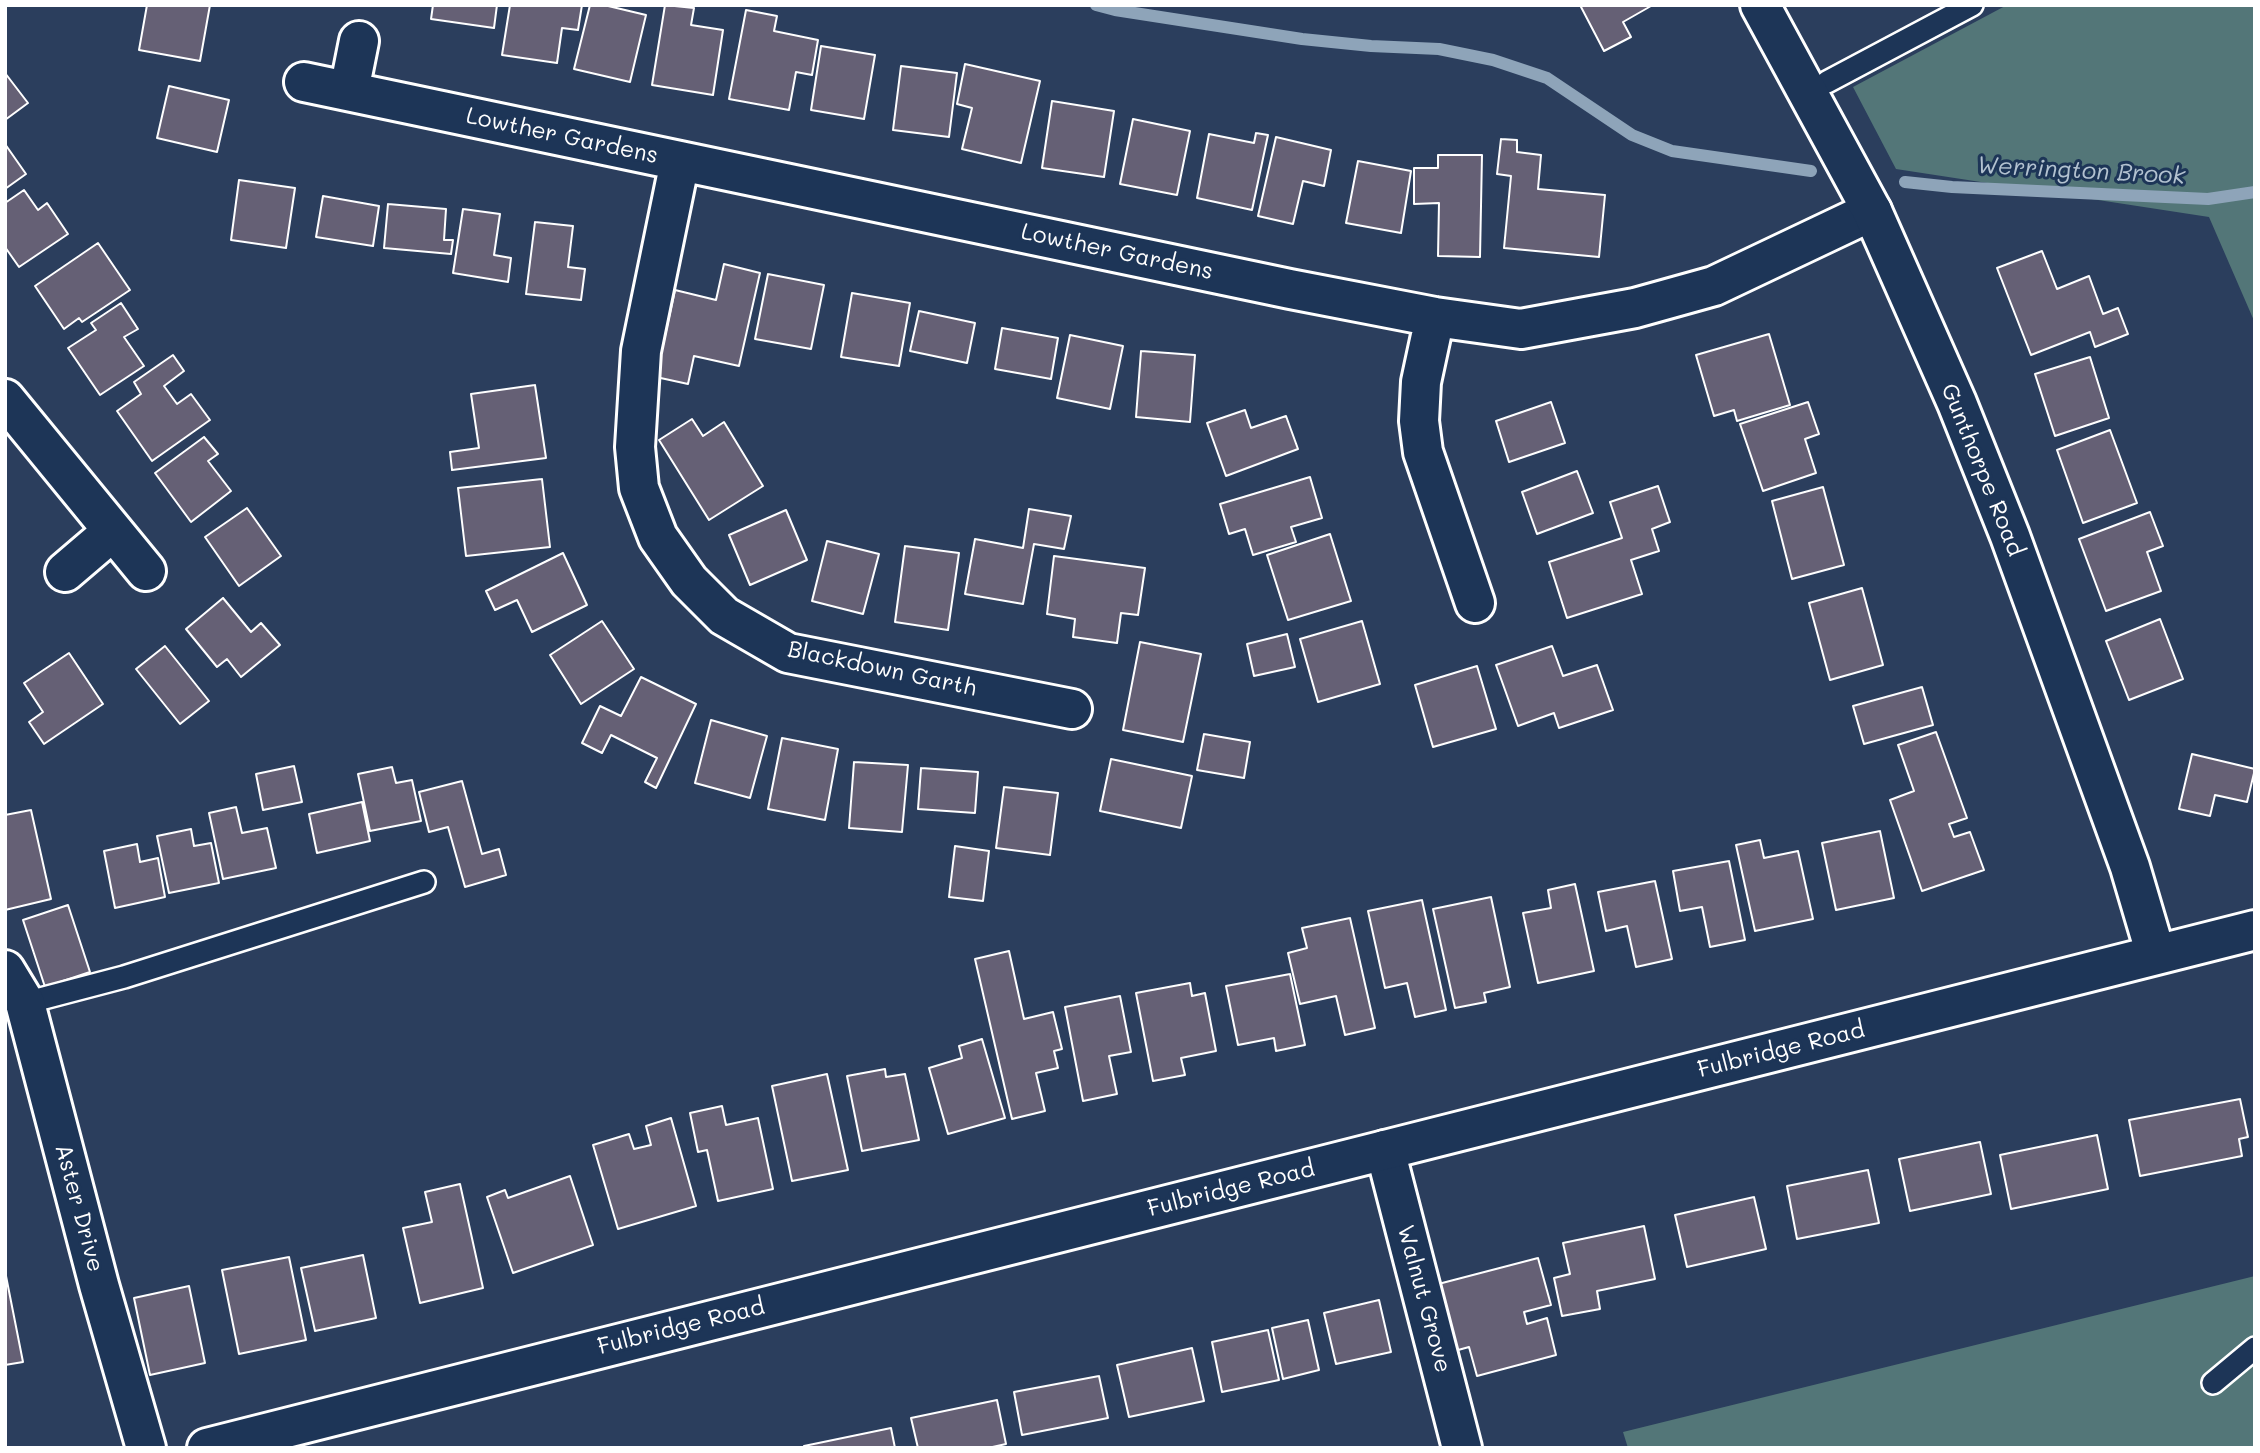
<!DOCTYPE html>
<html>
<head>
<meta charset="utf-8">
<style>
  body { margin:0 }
  #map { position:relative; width:2260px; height:1453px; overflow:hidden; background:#2b3e5d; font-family:Mali,sans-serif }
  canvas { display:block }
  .frame { position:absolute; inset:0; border:7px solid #fff; pointer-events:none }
</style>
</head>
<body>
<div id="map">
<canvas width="2260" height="1453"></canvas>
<div class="frame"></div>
</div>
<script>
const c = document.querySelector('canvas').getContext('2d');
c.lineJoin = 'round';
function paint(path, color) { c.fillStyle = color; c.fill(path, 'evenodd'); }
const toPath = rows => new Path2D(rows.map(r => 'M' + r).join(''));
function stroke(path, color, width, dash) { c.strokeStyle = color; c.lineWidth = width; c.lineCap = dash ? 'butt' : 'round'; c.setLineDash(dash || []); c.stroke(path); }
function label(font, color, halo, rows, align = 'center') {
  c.font = font + ' Mali,sans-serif'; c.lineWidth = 6; c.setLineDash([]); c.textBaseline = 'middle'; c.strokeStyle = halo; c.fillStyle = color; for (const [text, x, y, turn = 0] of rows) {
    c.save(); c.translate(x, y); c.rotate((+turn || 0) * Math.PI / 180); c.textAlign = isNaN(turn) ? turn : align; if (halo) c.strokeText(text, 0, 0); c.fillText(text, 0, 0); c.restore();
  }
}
paint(toPath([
  [2007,5,2255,5,2255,323,2209,217,1896,169,1853,87],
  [2255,1276,2255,1448,1628,1448,1623,1432]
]), '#537678');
stroke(toPath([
  [1096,5,1115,10,1302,39,1371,46,1439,49,1493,60,1547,78,1632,135,1672,151,1811,171],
  [1905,182,1952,187,2208,199,2255,192]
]), '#8ea4b9', 12);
const building = toPath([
  [147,5,210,5,200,61,139,50,147,5],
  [433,5,497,5,494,28,431,19,433,5],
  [510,5,582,5,578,30,562,28,557,63,502,55,510,5],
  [590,5,604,5,646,15,630,82,574,69,590,5],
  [665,5,694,8,691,25,723,30,713,95,652,85,665,5],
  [1580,5,1651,5,1651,6,1623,22,1631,37,1604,51,1580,5],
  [746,10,777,16,774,31,818,40,812,75,796,72,789,110,729,99,746,10],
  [821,46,875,55,864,119,811,110,821,46],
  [965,64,1040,81,1021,163,962,149,972,108,957,104,965,64],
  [901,66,957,73,949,137,893,130,901,66],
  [5,73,28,103,5,120,5,73],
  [169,86,229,100,217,152,157,138,169,86],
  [1052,101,1114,111,1104,177,1042,168,1052,101],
  [1133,119,1190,131,1177,195,1120,184,1133,119],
  [1256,133,1268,135,1252,210,1197,198,1209,134,1254,143,1256,133],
  [1276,137,1331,150,1324,186,1303,181,1293,224,1258,216,1276,137],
  [1501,139,1517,140,1517,152,1541,155,1538,189,1605,195,1599,257,1504,248,1511,176,1497,174,1501,139],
  [5,144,26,174,5,189,5,144],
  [1438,155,1482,155,1480,257,1438,256,1439,203,1414,204,1414,168,1438,168,1438,155],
  [1358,161,1411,171,1401,233,1346,223,1358,161],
  [239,180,295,188,286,248,231,240,239,180],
  [24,190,38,210,47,203,68,234,19,267,5,247,5,203,24,190],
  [323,196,379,206,373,246,316,237,323,196],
  [388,204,446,209,444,240,453,240,451,254,384,248,388,204],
  [463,209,500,214,494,255,511,258,508,282,453,273,463,209],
  [535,222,573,226,568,267,585,269,581,300,526,294,535,222],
  [98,243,130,290,82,322,79,318,64,329,35,286,98,243],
  [2042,251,2057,289,2089,276,2103,314,2118,308,2128,334,2095,347,2090,332,2031,355,1997,268,2042,251],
  [724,264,760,273,739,366,694,356,688,384,656,377,675,290,716,300,724,264],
  [768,274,824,285,811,349,755,339,768,274],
  [852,293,910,303,899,366,841,357,852,293],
  [121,303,138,329,124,337,144,366,100,395,68,348,96,330,91,323,121,303],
  [919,311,975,323,967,363,910,351,919,311],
  [1002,328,1058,338,1051,379,995,369,1002,328],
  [1769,334,1790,405,1737,421,1734,410,1714,416,1696,355,1769,334],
  [1070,335,1123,346,1110,409,1057,398,1070,335],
  [1141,351,1195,355,1190,422,1136,417,1141,351],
  [173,355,184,371,164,386,177,404,191,394,210,420,152,461,117,411,141,394,134,382,173,355],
  [2090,357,2109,418,2055,436,2035,374,2090,357],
  [535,385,546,458,452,470,450,452,479,448,471,394,535,385],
  [1551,402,1565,443,1509,462,1496,421,1551,402],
  [1808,402,1819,434,1805,439,1816,473,1763,491,1740,424,1808,402],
  [1245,410,1251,428,1286,416,1298,449,1226,476,1207,423,1245,410],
  [692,419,703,436,724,422,763,486,709,520,659,440,692,419],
  [2110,430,2137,503,2083,523,2057,450,2110,430],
  [204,437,218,454,208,461,231,491,191,522,155,473,204,437],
  [1577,471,1593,513,1537,534,1522,492,1577,471],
  [1310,477,1322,518,1291,527,1296,542,1253,555,1245,529,1229,534,1220,504,1310,477],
  [542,479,550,547,466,556,458,488,542,479],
  [1658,486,1670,522,1652,529,1659,551,1631,560,1642,594,1567,618,1549,562,1622,538,1610,502,1658,486],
  [1823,487,1844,565,1792,579,1772,501,1823,487],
  [247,508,281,556,239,586,205,537,247,508],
  [1029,509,1071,516,1064,549,1034,544,1023,604,965,594,975,539,1023,548,1029,509],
  [786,510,807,560,750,585,729,535,786,510],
  [2150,512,2163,546,2147,552,2161,591,2106,611,2079,539,2150,512],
  [1330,534,1351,601,1288,620,1267,555,1330,534],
  [827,541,879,554,863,614,812,601,827,541],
  [905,546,959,553,948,630,895,622,905,546],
  [563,553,587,605,532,632,517,600,495,610,486,591,563,553],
  [1054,556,1145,568,1138,615,1121,613,1117,643,1073,637,1075,619,1047,614,1054,556],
  [1862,588,1883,665,1830,680,1809,603,1862,588],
  [223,598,251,632,261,623,280,645,241,677,227,659,217,667,186,629,223,598],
  [2160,619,2183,679,2129,700,2106,641,2160,619],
  [602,621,634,669,581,704,550,655,602,621],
  [1362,621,1380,684,1318,702,1300,639,1362,621],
  [1287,634,1295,667,1254,676,1247,644,1287,634],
  [1140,642,1201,654,1183,742,1123,730,1140,642],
  [165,646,209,701,180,724,136,669,165,646],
  [1552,646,1563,676,1597,665,1613,710,1559,728,1554,713,1518,726,1496,665,1552,646],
  [69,653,103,704,44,744,29,722,43,712,24,683,69,653],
  [1477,666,1496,729,1433,747,1415,685,1477,666],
  [641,677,696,704,656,788,645,782,657,758,611,735,602,753,582,743,600,706,621,716,641,677],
  [1922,687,1933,725,1864,744,1853,706,1922,687],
  [711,720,767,736,750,798,695,783,711,720],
  [1936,732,1967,818,1949,824,1954,837,1970,832,1984,870,1922,891,1890,800,1914,791,1898,745,1936,732],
  [1204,734,1250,742,1244,778,1197,770,1204,734],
  [782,738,838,749,825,820,768,809,782,738],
  [2192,754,2255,769,2247,802,2215,795,2210,816,2179,809,2192,754],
  [1111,759,1192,776,1181,828,1100,811,1111,759],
  [854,762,908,765,902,832,849,828,854,762],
  [294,766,302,802,263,810,256,774,294,766],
  [392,767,396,783,412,780,421,821,370,831,358,774,392,767],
  [921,768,978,772,975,813,918,809,921,768],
  [462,781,482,854,499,849,506,875,465,887,448,827,429,832,419,792,462,781],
  [1004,787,1058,793,1050,855,996,848,1004,787],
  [362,802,370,841,317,853,309,814,362,802],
  [236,807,242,833,267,828,276,868,223,879,209,813,236,807],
  [31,810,51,899,5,910,5,815,31,810],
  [191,829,194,846,211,843,219,883,169,893,157,836,191,829],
  [1880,831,1894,898,1836,910,1822,843,1880,831],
  [1760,840,1764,858,1798,851,1813,919,1755,931,1736,845,1760,840],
  [137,844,140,862,158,858,165,897,115,908,104,851,137,844],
  [955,846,989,851,983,901,949,897,955,846],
  [1729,861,1745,940,1710,947,1702,907,1680,911,1673,871,1729,861],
  [1655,881,1672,959,1636,967,1627,926,1606,931,1598,892,1655,881],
  [1575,884,1594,971,1538,983,1523,913,1551,908,1548,890,1575,884],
  [1491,897,1510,987,1484,993,1486,1002,1455,1008,1433,909,1491,897],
  [1422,900,1446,1010,1415,1017,1407,983,1385,988,1368,911,1422,900],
  [68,905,90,972,45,987,23,920,68,905],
  [1350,918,1375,1028,1345,1035,1336,996,1300,1004,1288,953,1307,948,1302,928,1350,918],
  [1009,951,1024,1019,1053,1012,1062,1049,1054,1051,1058,1068,1036,1073,1045,1111,1012,1119,975,959,1009,951],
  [1290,974,1305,1045,1276,1051,1274,1038,1238,1045,1226,986,1290,974],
  [1190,983,1192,996,1205,993,1216,1051,1181,1058,1185,1075,1153,1081,1136,993,1190,983],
  [1120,996,1131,1052,1109,1056,1117,1094,1083,1101,1065,1007,1120,996],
  [982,1039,1005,1118,948,1134,929,1068,962,1058,959,1046,982,1039],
  [885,1069,886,1077,905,1074,919,1140,862,1151,847,1076,885,1069],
  [827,1074,848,1170,792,1181,772,1086,827,1074],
  [2240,1099,2248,1137,2239,1139,2242,1156,2140,1176,2129,1120,2240,1099],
  [722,1106,726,1125,758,1118,773,1189,718,1201,707,1150,698,1152,690,1113,722,1106],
  [671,1118,696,1206,618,1229,593,1145,629,1134,634,1149,651,1145,646,1126,671,1118],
  [2097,1135,2108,1189,2011,1209,2000,1155,2097,1135],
  [1980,1142,1991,1194,1910,1211,1899,1159,1980,1142],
  [1868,1170,1879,1223,1797,1239,1787,1186,1868,1170],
  [570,1176,593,1245,513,1273,487,1197,505,1190,508,1198,570,1176],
  [460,1184,483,1288,420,1303,403,1228,432,1222,425,1192,460,1184],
  [1754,1197,1766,1249,1687,1267,1675,1215,1754,1197],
  [1644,1226,1655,1279,1597,1291,1600,1309,1562,1316,1554,1278,1570,1274,1563,1243,1644,1226],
  [363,1255,376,1318,315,1331,301,1268,363,1255],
  [289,1257,306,1340,239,1354,222,1270,289,1257],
  [1538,1258,1551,1305,1524,1312,1527,1324,1547,1318,1556,1355,1477,1376,1469,1347,1440,1355,1423,1288,1538,1258],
  [5,1271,23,1362,5,1365,5,1271],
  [189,1286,205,1363,150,1375,134,1298,189,1286],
  [1379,1300,1391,1352,1336,1364,1324,1313,1379,1300],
  [1308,1320,1319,1370,1283,1379,1272,1328,1308,1320],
  [1268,1330,1279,1380,1222,1392,1212,1342,1268,1330],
  [1192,1348,1204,1401,1129,1417,1117,1365,1192,1348],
  [1099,1376,1108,1418,1022,1435,1014,1392,1099,1376],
  [997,1400,1006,1444,988,1448,918,1448,911,1418,997,1400],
  [891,1428,895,1448,804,1448,804,1446,891,1428]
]);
paint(building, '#656075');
stroke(building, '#fff', 2);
const lane = toPath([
  [1827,82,1972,5],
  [25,1003,124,977,424,882],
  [2213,1383,2255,1348]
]);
const street = toPath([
  [304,82,1290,289,1435,317,1521,329,1635,308,1714,286,1872,211],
  [349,91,359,41],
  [680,161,641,351,635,447,639,488,658,537,689,581,724,616,788,653,1072,709],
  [1435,317,1421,382,1419,421,1423,452,1475,603],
  [5,399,146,571],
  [65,572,113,531],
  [5,970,25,1003,99,1285,146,1448],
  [1385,1150,1462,1448]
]);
const secondary = toPath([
  [1760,5,1872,211,1957,403,2010,536,2130,867,2156,955],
  [207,1448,2255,930]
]);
stroke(lane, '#fff', 26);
stroke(street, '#fff', 44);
stroke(secondary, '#fff', 44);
stroke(lane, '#1d3557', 21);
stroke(street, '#1d3557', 38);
stroke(secondary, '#1d3557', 38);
label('23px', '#fff', '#1d3557', [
  ["Lowther Gardens",562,136,12],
  ["Lowther Gardens",1117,252,12],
  ["Gunthorpe Road",1982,470,68],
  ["Blackdown Garth",882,669,12],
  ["Fulbridge Road",1781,1050,-14],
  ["Fulbridge Road",1231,1189,-14],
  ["Aster Drive",79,1208,75],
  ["Walnut Grove",1424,1299,75],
  ["Fulbridge Road",681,1327,-14]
]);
label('italic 24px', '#b3c2d0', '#1d3557', [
  ["Werrington Brook",2081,171,3]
]);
</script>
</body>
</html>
